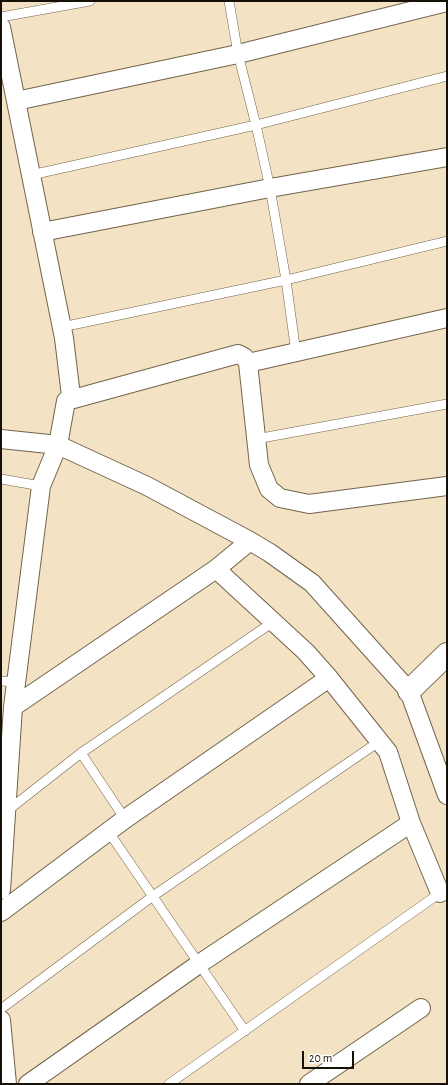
<!DOCTYPE html>
<html>
<head>
<meta charset="utf-8">
<style>
  body { margin:0 }
  #map { position:relative; width:448px; height:1085px; overflow:hidden; background:#f3e2c4; font-family:"Alegreya Sans",sans-serif }
  canvas { display:block }
  .frame { position:absolute; inset:0; border:2px solid #161107; pointer-events:none }
  .scale { position:absolute; left:302px; top:1051px; width:52px; height:18px; box-sizing:border-box; border:2px solid #161107; border-top:0; padding-left:5px; font-size:12px; line-height:14px; white-space:nowrap; color:#161107; -webkit-text-stroke:3px #fff; paint-order:stroke }
</style>
</head>
<body>
<div id="map">
<canvas width="448" height="1085"></canvas>
<div class="frame"></div>
<div class="scale">20 m</div>
</div>
<script>
const c = document.querySelector('canvas').getContext('2d');
c.lineJoin = 'round';
const toPath = rows => new Path2D(rows.map(r => 'M' + r).join(''));
function stroke(path, color, width, dash) { c.strokeStyle = color; c.lineWidth = width; c.lineCap = dash ? 'butt' : 'round'; c.setLineDash(dash || []); c.stroke(path); }
const service = toPath([
  [229,1,238,54,256,125,270,188,286,280,296,353],
  [1,17,90,1],
  [31,175,256,125,447,76],
  [62,327,286,280,447,241],
  [256,439,447,404],
  [1,479,41,486],
  [1,681,16,682],
  [81,753,125,819],
  [7,811,81,753,273,622],
  [108,831,245,1031],
  [1,1009,153,896,380,741],
  [169,1084,440,893]
]);
const minor = toPath([
  [1,27,64,338,71,396,66,401,58,445,147,486,250,541,270,553,312,583,409,691,447,795],
  [16,101,238,54,447,2],
  [42,232,270,188,447,157],
  [248,363,259,465,269,489,280,498,309,504,447,486],
  [66,401,238,354,244,357,248,363,447,318],
  [1,439,58,445,41,486,13,707,1,890],
  [216,569,306,652,329,678,388,752,411,823,440,893],
  [13,707,216,569,250,541],
  [1,912,125,819,329,678],
  [1,1020,7,1084],
  [28,1084,199,964,411,823],
  [309,1084,421,1008]
]);
const tertiary = toPath([
  [409,691,447,654]
]);
stroke(service, '#73644a', 10);
stroke(minor, '#73644a', 20);
stroke(tertiary, '#73644a', 24);
stroke(service, '#fff', 9);
stroke(minor, '#fff', 18);
stroke(tertiary, '#fff', 22);
</script>
</body>
</html>
